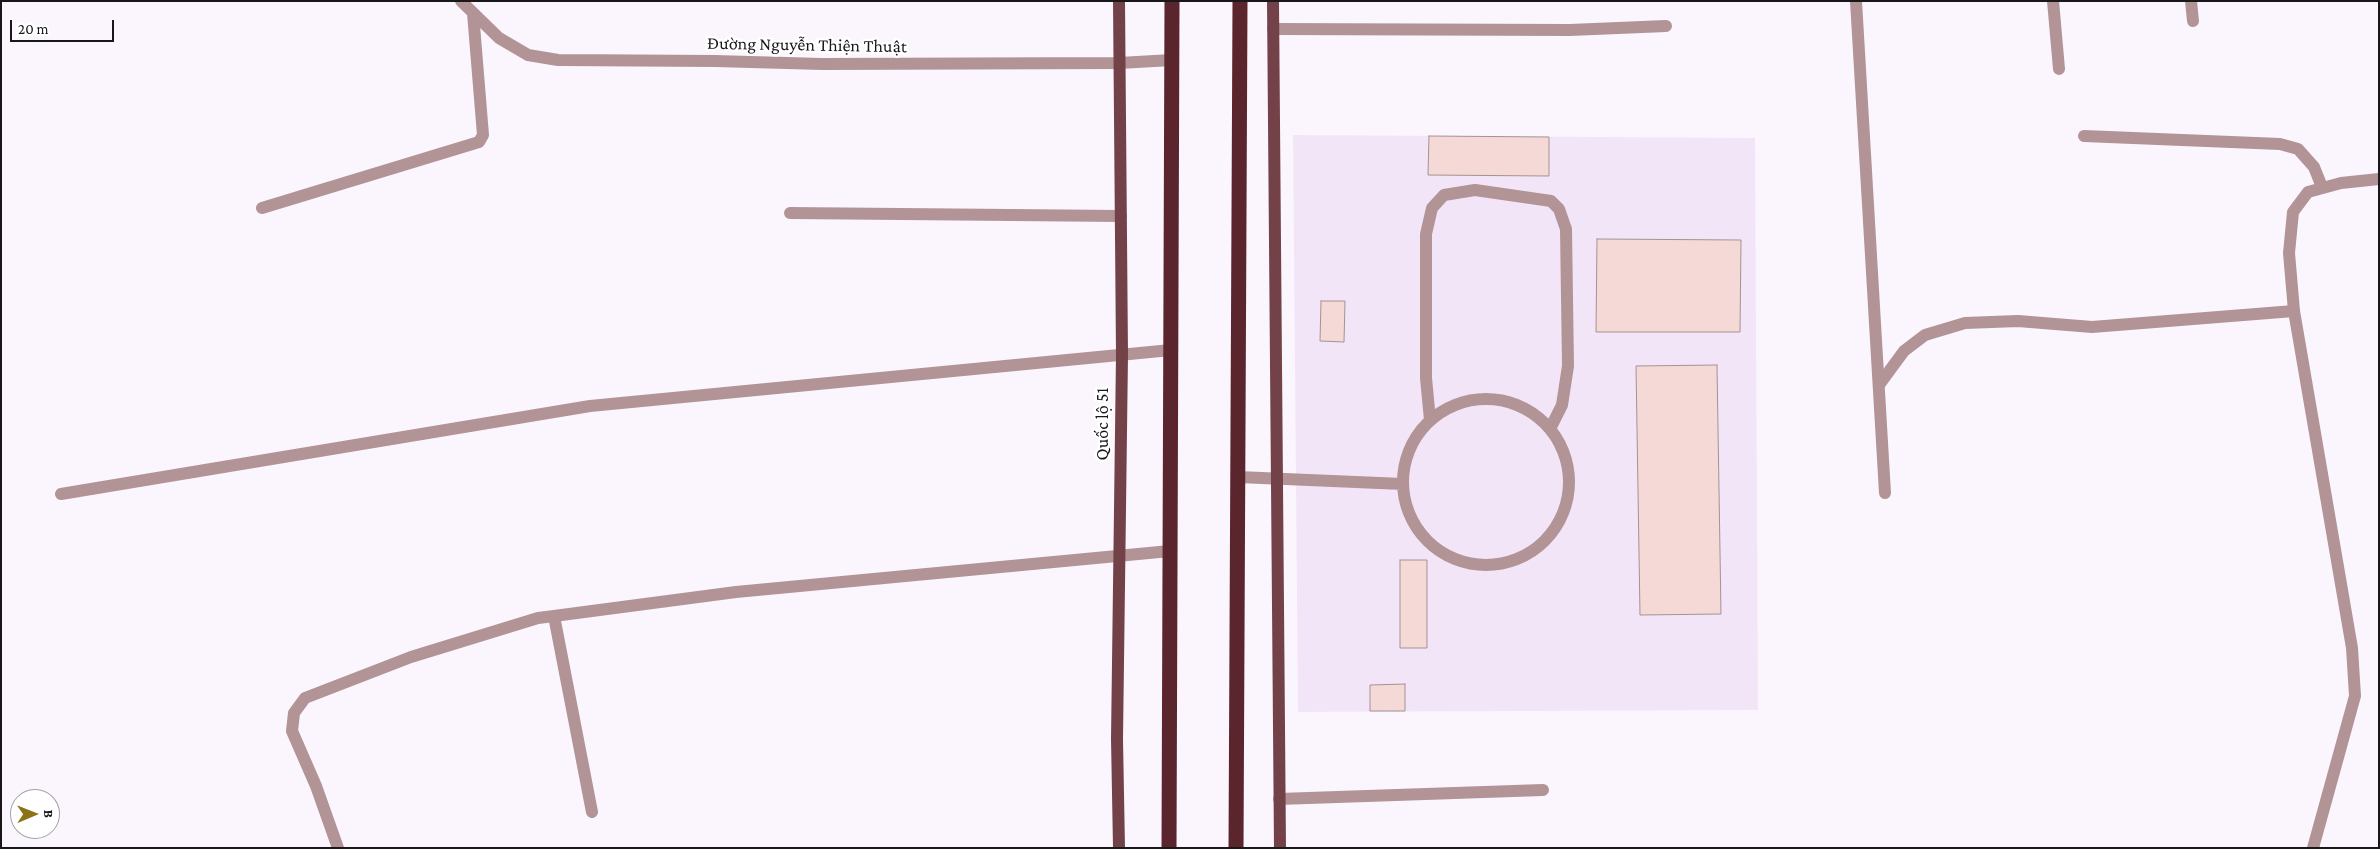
<!DOCTYPE html>
<html>
<head>
<meta charset="utf-8">
<style>
  body { margin:0 }
  #map { position:relative; width:2380px; height:849px; overflow:hidden; background:#fbf6fd; font-family:"Crimson Pro",serif }
  canvas { display:block }
  .frame { position:absolute; inset:0; border:2px solid #1a171b; pointer-events:none }
  .north { position:absolute; left:10px; top:789px; width:50px; height:50px; box-sizing:border-box; background:#fff; border:1px solid #a3a2a4; border-radius:50%; rotate:89deg; font-size:14px; font-weight:700; line-height:20px; text-align:center; color:#1a171b }
  .north::after { content:''; display:block; margin:auto; width:18px; height:22px; background:#8d7317; clip-path:polygon(50% 0,100% 100%,50% 72%,0 100%) }
  .scale { position:absolute; left:10px; top:20px; width:104px; height:22px; box-sizing:border-box; border:2px solid #1a171b; border-top:0; padding-left:6px; font-size:15px; line-height:18px; white-space:nowrap; color:#1a171b; -webkit-text-stroke:4px #fff; paint-order:stroke }
</style>
</head>
<body>
<div id="map">
<canvas width="2380" height="849"></canvas>
<div class="frame"></div>
<div class="north">B</div>
<div class="scale">20 m</div>
</div>
<script>
const c = document.querySelector('canvas').getContext('2d');
c.lineJoin = 'round';
function paint(path, color) { c.fillStyle = color; c.fill(path, 'evenodd'); }
const toPath = rows => new Path2D(rows.map(r => 'M' + r).join(''));
function stroke(path, color, width, dash) { c.strokeStyle = color; c.lineWidth = width; c.lineCap = dash ? 'butt' : 'round'; c.setLineDash(dash || []); c.stroke(path); }
function label(font, color, halo, rows, align = 'center') {
  c.font = font + ' "Crimson Pro",serif'; c.lineWidth = 5; c.setLineDash([]); c.textBaseline = 'middle'; c.strokeStyle = halo; c.fillStyle = color; for (const [text, x, y, turn = 0] of rows) {
    c.save(); c.translate(x, y); c.rotate((+turn || 0) * Math.PI / 180); c.textAlign = isNaN(turn) ? turn : align; if (halo) c.strokeText(text, 0, 0); c.fillText(text, 0, 0); c.restore();
  }
}
paint(toPath([
  [1293,135,1755,138,1758,710,1298,712]
]), '#f3e5f8');
const building = toPath([
  [1429,136,1549,137,1549,176,1428,175,1429,136],
  [1597,239,1741,240,1740,332,1596,332,1597,239],
  [1321,301,1345,301,1344,342,1320,341,1321,301],
  [1717,365,1721,614,1640,615,1636,366,1717,365],
  [1400,560,1427,560,1427,648,1400,648,1400,560],
  [1405,684,1405,711,1370,711,1370,685,1405,684]
]);
paint(building, '#f5d9d7');
stroke(building, '#a39392', 1);
stroke(toPath([
  [790,213,1121,216],
  [1879,385,1904,351,1925,335,1965,323,2018,321,2092,327,2294,311],
  '1403 482a83 83 0 1 1 166 0a83 83 0 1 1-166 0Z',
  [1430,420,1426,378,1426,234,1432,208,1444,195,1475,190,1551,201,1559,209,1566,229,1568,366,1562,405,1550,429],
  [1238,477,1403,484],
  [1279,799,1543,790]
]), '#b29496', 12);
stroke(toPath([
  [461,1,499,38,528,55,558,60,715,61,822,64,1119,63,1172,60],
  [1856,1,1885,493],
  [2053,1,2059,69],
  [2191,1,2193,21],
  [1273,29,1570,30,1666,26],
  [2084,136,2280,144,2298,149,2314,167,2322,187],
  [262,208,479,142,483,135,473,13],
  [61,494,590,406,1171,350],
  [554,616,592,812],
  [338,848,316,786,292,731,294,713,305,698,411,657,538,618,554,616,736,592,1170,551],
  [2313,848,2355,696,2352,648,2294,311,2289,253,2293,212,2308,192,2341,183,2379,179]
]), '#b29496', 12);
stroke(toPath([
  [1119,1,1122,355,1117,739,1119,848],
  [1273,1,1280,848]
]), '#734249', 12);
stroke(toPath([
  [1169,848,1172,1],
  [1236,848,1240,1]
]), '#5b252e', 15);
label('18px', '#1a171b', '#fff', [
  ["Đường Nguyễn Thiện Thuật",807,45,1],
  ["Quốc lộ 51",1102,424,-90]
]);
</script>
</body>
</html>
